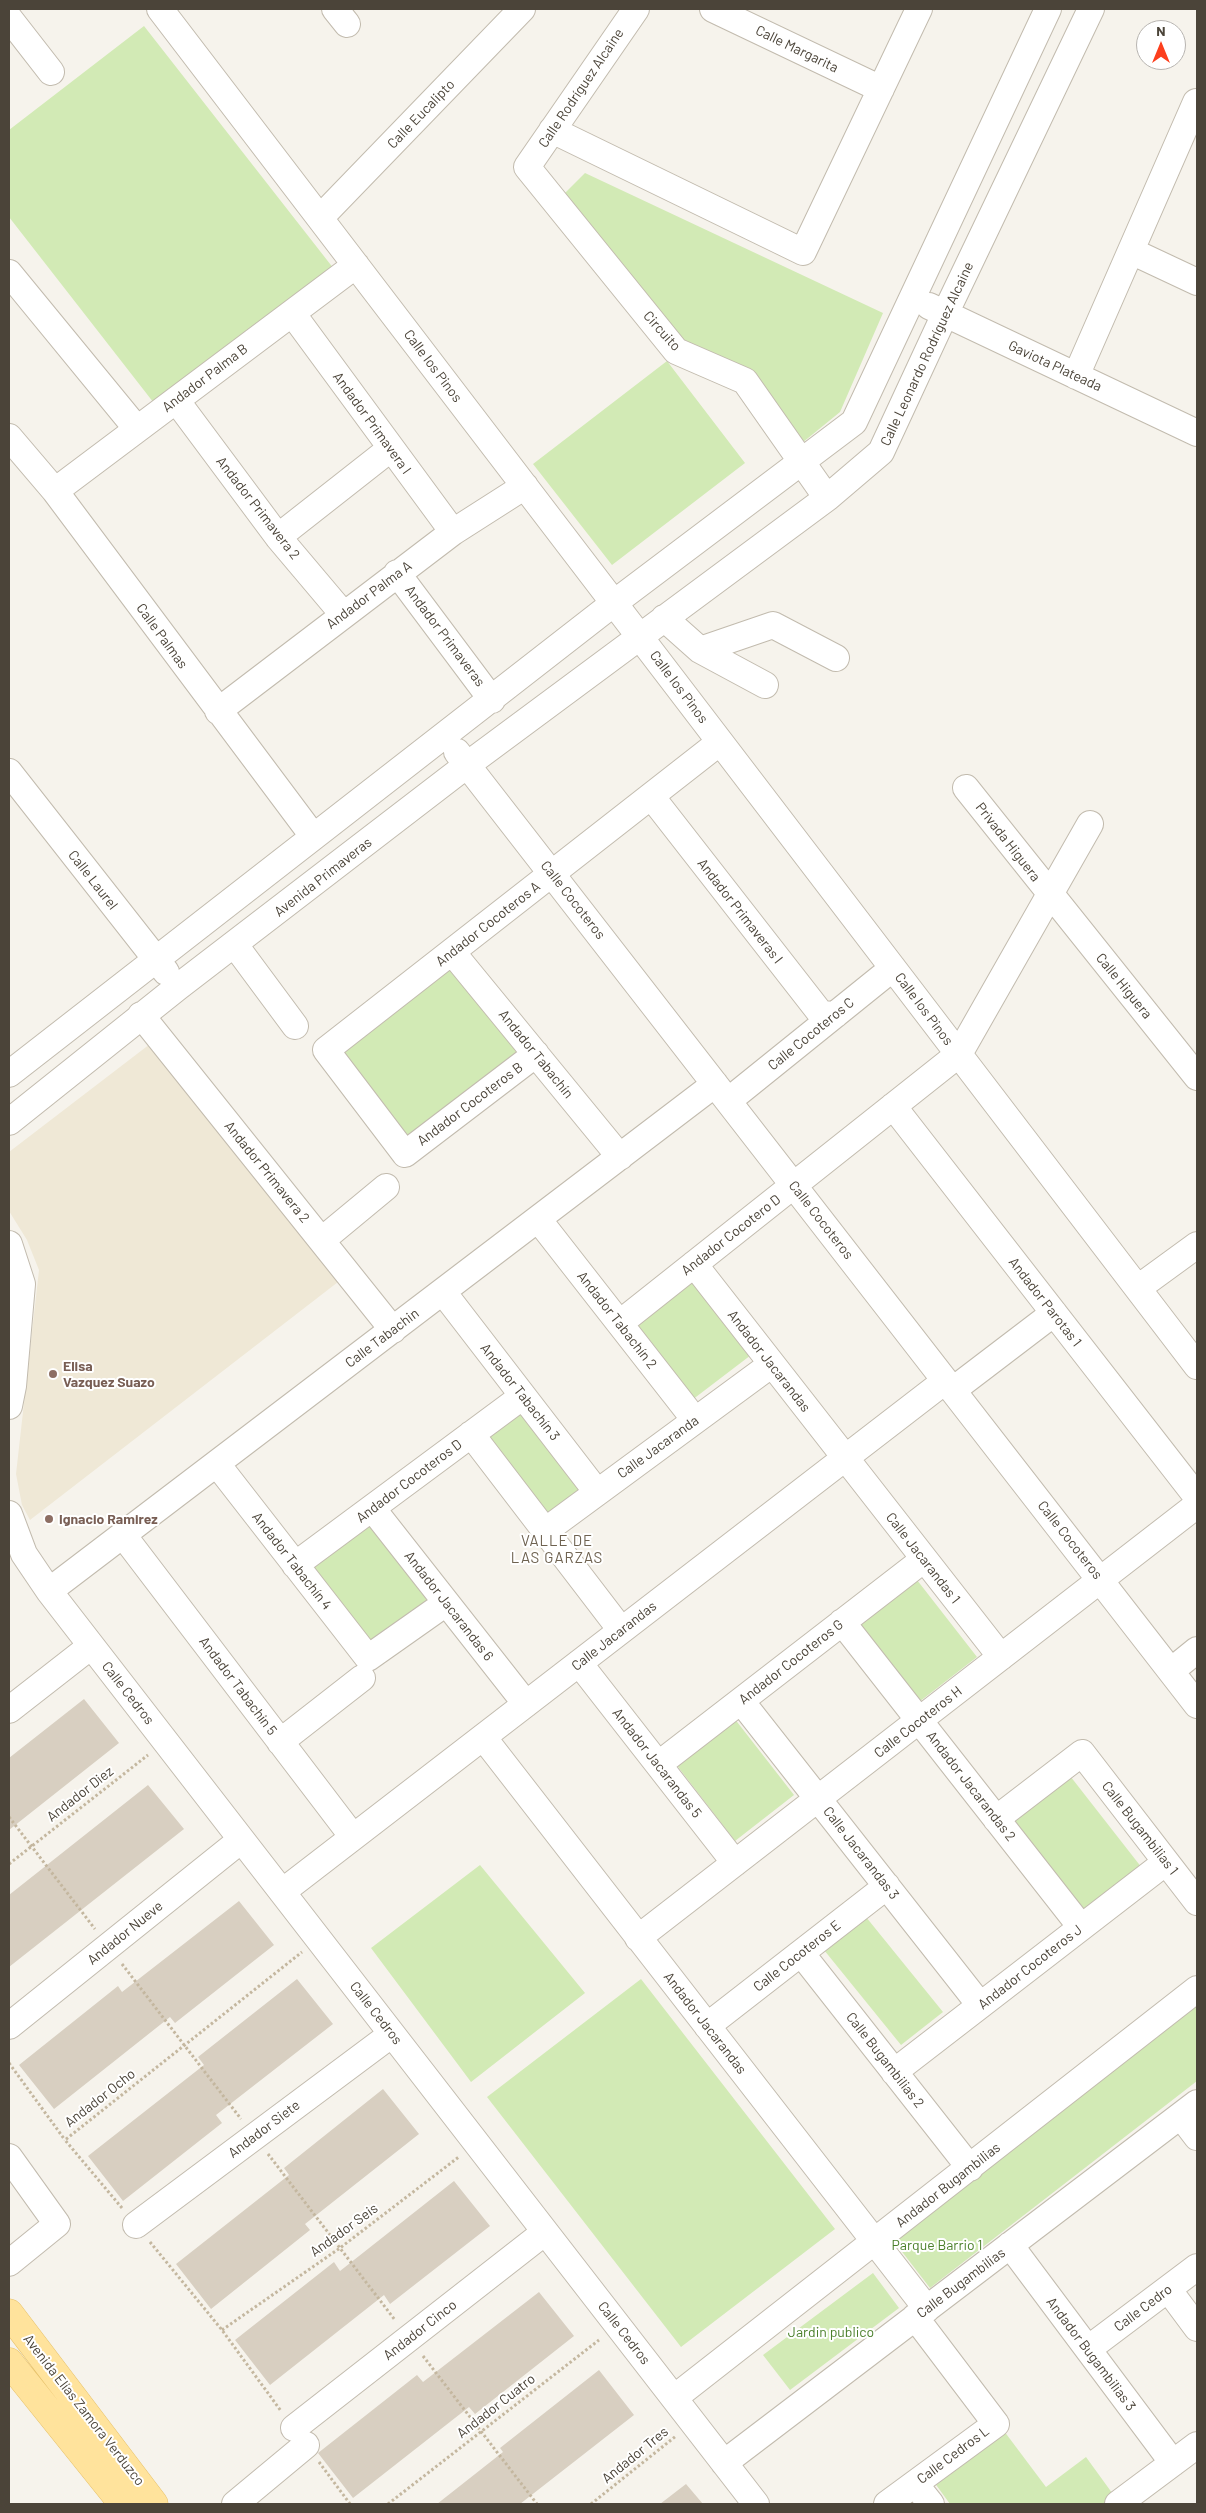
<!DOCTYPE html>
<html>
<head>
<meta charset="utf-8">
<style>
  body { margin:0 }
  #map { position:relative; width:1206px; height:2513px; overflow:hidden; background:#f6f3ec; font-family:Barlow,sans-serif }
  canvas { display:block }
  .frame { position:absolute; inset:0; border:10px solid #4b4439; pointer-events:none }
  .north { position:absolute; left:1136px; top:20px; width:50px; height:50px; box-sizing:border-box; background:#fff; border:1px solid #b7b4b0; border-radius:50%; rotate:0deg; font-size:14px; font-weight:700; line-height:20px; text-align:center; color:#4b4439 }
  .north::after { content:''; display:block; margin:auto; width:18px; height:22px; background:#fc3f1d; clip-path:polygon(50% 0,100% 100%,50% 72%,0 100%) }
</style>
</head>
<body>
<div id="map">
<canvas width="1206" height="2513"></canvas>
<div class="frame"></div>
<div class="north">N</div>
</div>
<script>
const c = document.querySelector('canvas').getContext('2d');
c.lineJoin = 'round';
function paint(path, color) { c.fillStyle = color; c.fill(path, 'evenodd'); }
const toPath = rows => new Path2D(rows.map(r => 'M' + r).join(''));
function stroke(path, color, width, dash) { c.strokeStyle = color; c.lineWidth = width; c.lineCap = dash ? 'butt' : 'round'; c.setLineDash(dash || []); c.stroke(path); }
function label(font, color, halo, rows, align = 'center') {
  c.font = font + ' Barlow,sans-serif'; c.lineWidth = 4; c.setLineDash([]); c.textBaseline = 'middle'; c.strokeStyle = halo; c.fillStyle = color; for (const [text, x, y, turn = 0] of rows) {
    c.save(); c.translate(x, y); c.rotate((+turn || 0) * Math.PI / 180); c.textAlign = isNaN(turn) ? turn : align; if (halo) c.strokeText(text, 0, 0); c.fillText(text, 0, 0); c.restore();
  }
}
paint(toPath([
  [150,1044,338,1282,30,1520,22,1505,16,1474,39,1270,27,1240,9,1211,9,1152]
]), '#efe8d6');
paint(toPath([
  [144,26,334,269,157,407,9,217,9,130],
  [585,173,883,313,840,412,802,443,687,345,563,195],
  [667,361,745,463,612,565,533,464],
  [450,963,519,1053,406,1138,337,1048],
  [691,1278,751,1355,692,1400,633,1323],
  [520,1406,583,1488,543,1518,480,1435],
  [367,1523,427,1600,368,1645,308,1568],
  [917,1580,977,1657,919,1702,859,1625],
  [734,1718,794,1795,735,1841,675,1763],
  [1067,1772,1142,1868,1083,1913,1008,1817],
  [480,1865,585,1993,471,2082,371,1948],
  [866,1917,943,2012,901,2045,824,1950],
  [641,1979,835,2229,681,2347,487,2097],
  [1197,2004,1197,2081,930,2288,893,2240],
  [873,2273,899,2308,790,2390,763,2355],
  [1004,2431,1046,2487,1086,2457,1115,2497,1105,2504,950,2504,934,2482]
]), '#d2eab5');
paint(toPath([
  [84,1699,119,1743,9,1830,9,1758],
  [148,1785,184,1829,9,1967,9,1895],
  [239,1901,274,1945,175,2023,170,2017,54,2109,19,2065,118,1986,122,1992],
  [297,1979,333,2024,216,2115,222,2123,123,2201,88,2156,204,2065,198,2057],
  [383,2089,419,2134,305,2224,310,2230,211,2309,176,2264,289,2175,284,2168],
  [454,2181,490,2226,390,2304,384,2295,270,2385,235,2340,334,2262,340,2271],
  [539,2292,574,2336,475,2414,469,2407,353,2498,318,2453,417,2375,423,2382],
  [599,2370,634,2415,520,2504,437,2504,503,2452,500,2448],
  [686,2484,703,2504,660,2504]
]), '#d8cfc1');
const minor = toPath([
  [160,9,1197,1366],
  [335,9,347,24],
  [636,9,527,167,676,351,745,381,827,498],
  [713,9,881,89],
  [9,18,51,72],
  [552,130,803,252,919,9],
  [320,218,522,9],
  [1131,251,1197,282],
  [9,273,137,429],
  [929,306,1197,433],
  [292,313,453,532],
  [1076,376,1196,102],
  [176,400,278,537,343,614],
  [9,437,55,491,313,836],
  [55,491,356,265],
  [278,537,390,449],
  [397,573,492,700],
  [664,618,700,650,765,685],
  [700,650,773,625,836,658],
  [218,711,453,532,525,486],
  [457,752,1197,1705],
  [9,772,166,972],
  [966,788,1197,1077],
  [651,796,821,1014,835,1015],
  [235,945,295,1026],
  [452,952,620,1157],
  [141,1015,393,1330],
  [536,1054,405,1154,326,1050,720,742],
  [9,1074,614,603,854,422,1048,9],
  [728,1101,893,968],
  [893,1106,1197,1497],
  [9,1122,178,987,467,765,827,498,881,452,945,314,1091,9],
  [538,1219,695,1420],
  [322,1240,386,1187],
  [9,1244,22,1284,13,1386,9,1406],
  [694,1264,1001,1657],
  [1138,1288,1197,1245],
  [443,1292,597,1492],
  [620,1323,959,1054,1090,824],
  [953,1390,1054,1313],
  [471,1434,621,1630],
  [217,1464,368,1658,446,1603],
  [372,1508,526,1704],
  [9,1514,24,1554,49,1591,756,2504],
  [545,1531,772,1364],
  [123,1535,353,1837],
  [295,1565,523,1396],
  [49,1591,715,1084],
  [842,1622,1081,1927],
  [579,1663,735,1863],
  [1171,1671,1197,1650],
  [741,1701,980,2005],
  [9,1710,91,1646],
  [483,1737,927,2309],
  [280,1742,362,1678],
  [659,1764,923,1560],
  [996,1819,1082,1753,1197,1902],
  [282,1892,945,1381],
  [638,1938,1197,1505],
  [801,1953,970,2168],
  [9,2026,241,1840],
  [707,2026,887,1886],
  [894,2072,1166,1862],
  [1181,2116,1197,2137],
  [9,2157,57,2224,9,2263],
  [136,2225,392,2034],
  [1010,2245,1173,2463],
  [1168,2289,1197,2328],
  [1088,2349,1197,2267],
  [674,2398,1197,1989],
  [294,2428,545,2232],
  [724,2463,1197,2103],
  [915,2484,931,2504],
  [235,2504,306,2445],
  [887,2504,996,2424,915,2317],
  [1118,2504,1197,2445]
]);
const major = toPath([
  [9,2313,154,2504],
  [9,2362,123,2504]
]);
stroke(minor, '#c2bbae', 28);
stroke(major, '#e6c16a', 29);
stroke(toPath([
  [9,1817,95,1929],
  [9,1864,148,1755],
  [122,1964,241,2119],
  [9,2063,65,2140],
  [268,2154,395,2320],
  [122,2208,65,2140,302,1952],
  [150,2242,222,2330,281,2411],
  [222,2330,340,2248,460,2156],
  [423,2356,537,2504],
  [319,2462,350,2504],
  [388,2504,599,2340],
  [591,2504,676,2436]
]), '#c4b79f', 3, [2.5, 2.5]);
stroke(minor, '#fff', 26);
stroke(major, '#ffe39c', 28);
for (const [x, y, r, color] of [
  [53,1374,5,"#8d6e63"],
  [49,1519,5,"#8d6e63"]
]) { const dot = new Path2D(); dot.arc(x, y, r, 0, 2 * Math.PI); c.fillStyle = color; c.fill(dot); stroke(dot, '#fff', 2); }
label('14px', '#4b4439', '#fff', [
  ["Calle Margarita",797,49,26],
  ["Calle Rodríguez Alcaine",581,88,-56],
  ["Calle Eucalipto",421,114,-46],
  ["Circuito",662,331,48],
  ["Calle Leonardo Rodríguez Alcaine",927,354,-65],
  ["Calle los Pinos",433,366,53],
  ["Gaviota Plateada",1055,366,25],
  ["Andador Palma B",205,378,-37],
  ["Andador Primavera I",372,423,54],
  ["Andador Primavera 2",258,508,52],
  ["Andador Palma A",369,595,-37],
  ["Calle Palmas",162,636,54],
  ["Andador Primaveras",445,636,53],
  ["Calle los Pinos",679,687,53],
  ["Privada Higuera",1008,842,52],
  ["Avenida Primaveras",323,877,-38],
  ["Calle Laurel",93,880,52],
  ["Calle Cocoteros",573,900,52],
  ["Andador Primaveras I",740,911,52],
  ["Andador Cocoteros A",488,924,-38],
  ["Calle Higuera",1124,986,51],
  ["Calle los Pinos",924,1009,53],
  ["Calle Cocoteros C",811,1034,-39],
  ["Andador Tabachín",536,1054,51],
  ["Andador Cocoteros B",470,1104,-37],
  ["Andador Primavera 2",267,1172,51],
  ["Calle Cocoteros",821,1220,52],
  ["Andador Cocotero D",731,1235,-38],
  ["Andador Parotas 1",1045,1302,52],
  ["Andador Tabachín 2",617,1320,52],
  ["Calle Tabachin",382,1338,-37],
  ["Andador Jacarandas",769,1361,52],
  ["Andador Tabachín 3",520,1392,52],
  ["Calle Jacaranda",658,1447,-36],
  ["Andador Cocoteros D",409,1481,-37],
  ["Calle Cocoteros",1070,1540,52],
  ["Calle Jacarandas 1",923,1558,52],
  ["Andador Tabachín 4",292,1561,52],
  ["Andador Jacarandas 6",449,1606,52],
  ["Calle Jacarandas",614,1636,-38],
  ["Andador Cocoteros G",791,1662,-38],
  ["Andador Tabachín 5",238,1686,53],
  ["Calle Cedros",128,1693,52],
  ["Calle Cocoteros H",918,1722,-38],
  ["Andador Jacarandas 5",657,1763,52],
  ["Andador Jacarandas 2",971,1786,52],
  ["Andador Diez",80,1794,-38],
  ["Calle Bugambilias 1",1140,1828,52],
  ["Calle Jacarandas 3",861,1853,52],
  ["Andador Nueve",125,1933,-39],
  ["Calle Cocoteros E",797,1956,-38],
  ["Andador Cocoteros J",1030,1967,-38],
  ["Calle Cedros",376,2013,52],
  ["Andador Jacarandas",705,2023,52],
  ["Calle Bugambilias 2",885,2060,52],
  ["Andador Ocho",100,2098,-38],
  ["Andador Siete",264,2129,-37],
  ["Andador Bugambilias",948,2185,-38],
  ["Andador Seis",344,2230,-36],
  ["Calle Bugambilias",961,2283,-37],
  ["Calle Cedro",1143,2308,-37],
  ["Andador Cinco",420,2330,-38],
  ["Calle Cedros",624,2333,52],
  ["Andador Bugambilias 3",1091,2354,53],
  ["Andador Cuatro",496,2406,-38],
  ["Avenida Elías Zamora Verduzco",84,2410,52],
  ["Andador Tres",635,2455,-39],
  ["Calle Cedros L",953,2455,-37]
]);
label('bold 14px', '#785e54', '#fff', [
  ["Elisa",63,1366],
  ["Vazquez Suazo",63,1382],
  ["Ignacio Ramirez",59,1519]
], 'left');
label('14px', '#4a7f2a', '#fff', [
  ["Parque Barrio 1",937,2245],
  ["Jardin publico",831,2332]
]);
c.letterSpacing = '1px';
label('15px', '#6e6250', '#fff', [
  ["VALLE DE",557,1541],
  ["LAS GARZAS",557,1558]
]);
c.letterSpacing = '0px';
</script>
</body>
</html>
